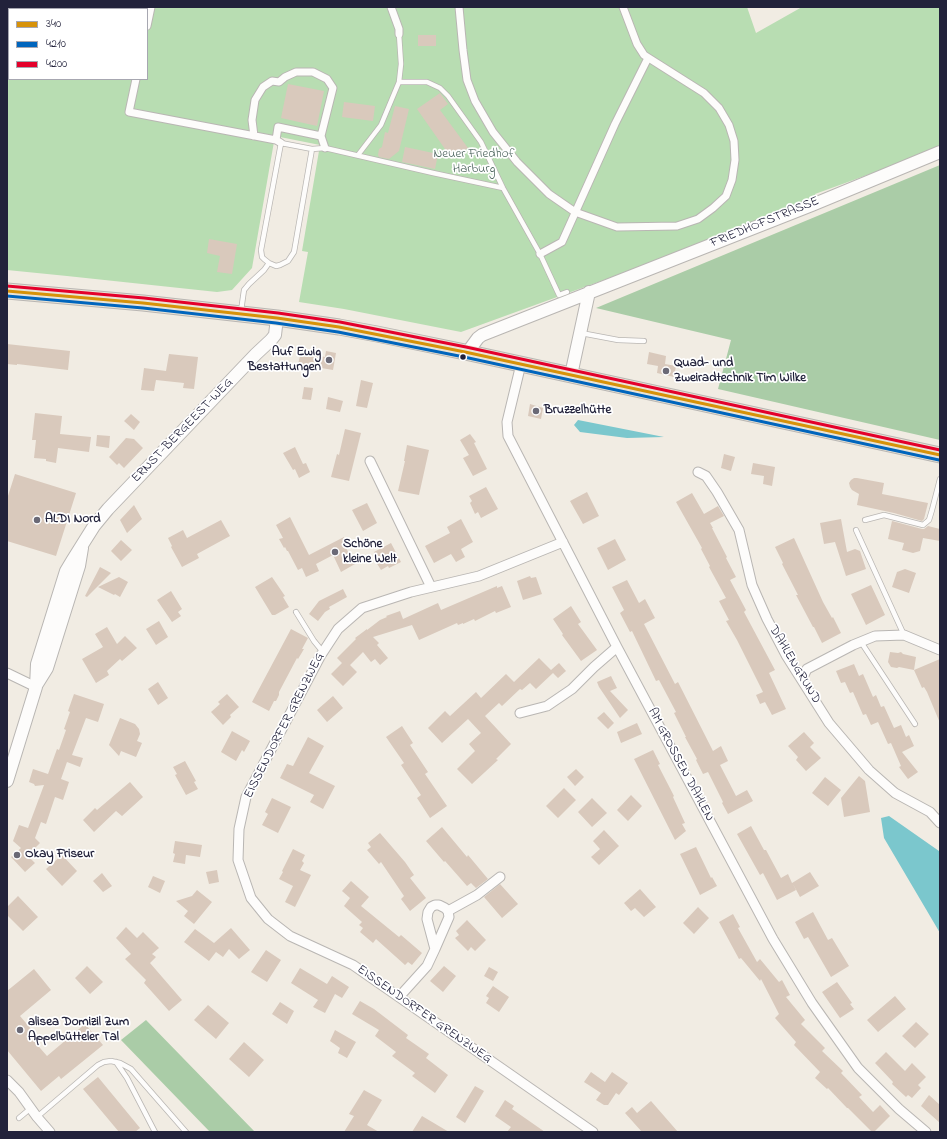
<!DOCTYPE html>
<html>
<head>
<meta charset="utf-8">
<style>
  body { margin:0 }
  #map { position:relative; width:947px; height:1139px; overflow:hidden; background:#f1ece3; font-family:"Indie Flower",sans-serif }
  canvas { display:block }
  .frame { position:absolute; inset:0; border:8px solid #22223b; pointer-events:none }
  .legend { position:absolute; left:8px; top:8px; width:140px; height:72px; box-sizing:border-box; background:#fff; border:1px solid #a7a7b1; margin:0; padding:5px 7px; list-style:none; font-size:12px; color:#22223b }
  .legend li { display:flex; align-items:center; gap:8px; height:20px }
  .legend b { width:20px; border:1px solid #a7a7b1 }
</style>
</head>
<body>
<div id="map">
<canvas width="947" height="1139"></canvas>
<div class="frame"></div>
<ul class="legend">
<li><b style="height:5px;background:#d79209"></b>340</li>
<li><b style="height:5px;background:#0065bd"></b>4210</li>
<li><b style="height:5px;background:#e4002b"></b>4200</li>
</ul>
</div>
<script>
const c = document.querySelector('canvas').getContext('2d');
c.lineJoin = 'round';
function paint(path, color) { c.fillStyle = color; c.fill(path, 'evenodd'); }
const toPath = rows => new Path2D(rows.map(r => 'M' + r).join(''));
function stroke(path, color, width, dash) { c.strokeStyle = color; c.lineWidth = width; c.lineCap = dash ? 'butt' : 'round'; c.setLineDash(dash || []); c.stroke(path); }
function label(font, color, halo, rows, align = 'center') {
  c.font = font + ' "Indie Flower",sans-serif'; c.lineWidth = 3.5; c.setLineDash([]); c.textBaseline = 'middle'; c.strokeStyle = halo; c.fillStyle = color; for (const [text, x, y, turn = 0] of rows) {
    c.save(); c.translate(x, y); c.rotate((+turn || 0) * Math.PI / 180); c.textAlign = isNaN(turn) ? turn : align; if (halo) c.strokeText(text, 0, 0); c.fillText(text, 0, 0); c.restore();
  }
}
paint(toPath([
  [7,7,747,7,756,33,802,7,940,7,940,146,881,170,815,194,818,202,461,332,344,309,299,302,308,252,302,251,320,145,275,136,252,268,232,290,217,292,67,276,7,270],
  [9,9,147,9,147,79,9,79]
]), '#b8ddb2');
paint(toPath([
  [940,165,940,440,718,389,731,340,596,308],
  [146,1020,255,1132,210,1132,121,1040]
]), '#aacca7');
paint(toPath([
  [578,420,664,437,627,438,580,432,574,425],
  [889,816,939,851,940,854,940,933,884,838,881,818]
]), '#7bc7cd');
paint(toPath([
  [418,35,436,35,436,46,418,46],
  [288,84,324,91,317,126,281,118],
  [440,93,448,104,440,110,468,148,452,159,417,109],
  [344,102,375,106,373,121,342,117],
  [395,106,409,109,399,151,389,159,379,157,378,155,379,149,382,147,385,132,388,133],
  [405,147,438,154,435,169,402,162],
  [209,239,237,244,232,274,217,272,220,256,207,253],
  [7,344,70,351,68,370,17,364,17,365,7,364],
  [326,351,336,353,333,370,298,364,301,352,325,357],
  [649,352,666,356,665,364,676,366,674,377,657,373,658,366,647,364],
  [169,354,198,357,194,389,183,388,184,383,156,380,154,391,141,390,144,368,166,371],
  [361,380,373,383,367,408,356,406],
  [304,387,313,388,311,400,302,399],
  [328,397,343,401,340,412,326,409],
  [530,404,543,408,541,419,528,416],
  [35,413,62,416,60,434,91,437,89,452,58,448,56,463,46,461,46,459,34,458,36,440,32,440],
  [131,414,140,422,134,430,124,421],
  [345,429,361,433,349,481,331,477,337,454,339,455],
  [470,434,476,442,474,443,487,469,473,476,463,458,469,455,460,440],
  [97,435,110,436,109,448,96,446],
  [126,438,134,439,143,448,124,468,119,463,117,465,109,457],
  [407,445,429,450,419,495,398,491,405,461,404,461],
  [295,447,303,464,306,463,310,472,299,478,295,469,293,470,283,453],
  [724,454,735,457,731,471,721,468],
  [753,463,775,467,772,486,763,484,764,476,751,474],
  [15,474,76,493,56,556,7,541,7,499],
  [854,478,857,478,884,483,882,494,928,503,924,519,922,521,894,513,857,505,859,494,852,490,850,487,849,483,851,480],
  [486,487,498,509,481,518,478,512,475,514,470,503,472,501,469,496],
  [587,492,599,516,583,524,570,501],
  [692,493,704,514,718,506,724,516,710,523,713,528,712,528,727,557,726,558,736,577,730,580,746,610,744,612,775,670,769,673,786,709,772,715,765,702,760,704,756,695,763,692,737,640,726,621,729,620,719,601,726,598,709,567,710,566,701,549,702,548,676,502],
  [367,503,377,523,363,531,352,510],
  [134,505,142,519,127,533,120,520],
  [290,517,309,555,344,537,349,547,346,548,355,564,341,572,333,555,316,564,319,571,306,577,302,568,298,570,288,551,287,551,285,547,284,548,279,539,283,538,276,525],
  [461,519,473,542,461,549,465,557,456,562,451,554,434,563,425,546,450,533,447,527],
  [841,519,847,552,855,549,860,551,866,569,846,576,835,542,824,544,820,523],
  [221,520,230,536,197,554,199,558,182,567,171,547,172,546,168,538,183,530,187,538],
  [892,521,922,529,924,529,928,526,940,529,940,541,923,538,920,551,913,553,902,550,904,543,888,539],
  [794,538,823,602,832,618,833,617,841,633,822,643,814,627,813,627,796,595,798,595,782,564,783,563,775,547],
  [615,539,626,560,608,570,597,548],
  [121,540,132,550,121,561,111,551],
  [391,543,401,562,389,568,388,566,381,570,376,562,379,561,374,552],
  [100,567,111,573,87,597,85,596],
  [905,569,916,573,909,593,892,587,897,572],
  [530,576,531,578,536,577,542,594,523,600,517,581],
  [119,577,128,582,120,597,115,594,114,595,98,587],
  [272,577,285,596,283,597,289,607,275,615,272,615,255,587],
  [627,580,639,603,645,599,655,618,644,624,675,684,678,682,713,751,721,746,728,761,720,765,736,796,747,790,753,801,728,814,722,803,723,802,708,772,703,774,696,760,697,759,685,737,686,737,674,713,676,712,659,680,656,681,632,631,630,632,620,613,624,610,612,587],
  [871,585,885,615,866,625,851,594],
  [497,586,497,588,502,586,511,607,496,613,495,611,475,621,474,619,463,624,463,623,458,625,457,623,419,640,412,625,373,637,379,643,377,645,388,658,380,665,375,659,371,662,363,652,350,665,357,672,343,686,331,674,342,663,337,658,356,639,355,638,367,629,367,630,380,620,387,617,386,616,400,611,403,619,438,603,441,610],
  [343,589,347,597,329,607,330,609,325,612,318,621,309,614,319,601],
  [171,591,182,609,178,612,181,616,172,622,157,600],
  [571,606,581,622,578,624,597,650,581,661,562,635,563,634,553,619],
  [159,621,168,637,156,645,146,629],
  [107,627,117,644,125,636,137,648,122,661,120,659,107,671,109,675,96,683,82,659,103,647,95,634],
  [291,629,308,638,302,649,304,649,298,659,297,658,279,692,279,695,276,701,274,701,269,711,252,702],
  [890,652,898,653,901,652,903,654,916,657,914,670,899,667,897,668,891,667,888,662],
  [539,658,551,670,559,663,566,671,558,678,553,673,536,689,530,683,522,690,520,689,502,706,499,703,485,716,511,744,496,759,498,760,472,784,457,769,475,751,469,744,481,733,468,719,442,743,428,728,445,711,450,716,476,692,481,698,506,674,514,682],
  [940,659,940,723,927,692,924,687,922,688,914,670],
  [854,664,859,676,863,674,873,697,876,695,881,707,884,706,894,728,901,725,906,737,909,735,914,746,902,752,918,772,908,779,899,767,901,766,891,743,888,744,878,722,871,725,866,714,863,715,853,692,850,693,845,682,841,683,836,671],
  [611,676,617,688,610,691,628,710,620,718,599,687,597,682],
  [158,682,168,698,158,705,148,689],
  [74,694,104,704,98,722,86,718,72,755,83,758,80,767,67,762,61,779,69,782,63,800,55,797,46,824,41,822,35,838,40,843,35,848,37,850,29,857,35,863,25,872,11,857,21,848,13,841,19,825,28,828,44,785,35,786,34,784,29,782,33,769,48,774,57,749,59,750,66,730,64,729,70,712,68,711],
  [227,694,239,707,230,715,231,717,223,725,211,712,220,704,218,702],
  [333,696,343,708,327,722,317,710],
  [604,712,614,723,608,729,597,718],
  [120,718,135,724,139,729,140,734,137,741,142,743,136,757,121,751,119,756,109,745],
  [637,723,642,734,621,743,617,732],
  [402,726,413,743,410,745,428,772,425,774,447,806,430,818,417,798,421,795,401,765,404,763,386,737],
  [232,731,250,741,244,752,242,750,236,761,221,752],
  [804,732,814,743,810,747,821,758,806,771,796,760,798,757,788,746],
  [308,737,324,746,309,773,335,786,323,809,310,802,314,795,280,778,287,764,293,766],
  [653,750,660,764,658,765,674,796,673,797,685,823,682,824,686,831,675,840,634,759],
  [185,761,196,781,194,782,198,789,186,795,175,775,177,774,173,767],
  [576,769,584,777,575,786,567,777],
  [859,776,865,781,870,812,844,817,841,798],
  [825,777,841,790,828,806,812,793],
  [130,782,143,797,122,816,116,811,94,832,83,820,95,808,97,810],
  [564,788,576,800,558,818,546,806],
  [631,795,642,806,628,821,617,810],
  [272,798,291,807,278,833,262,825,268,814,265,812],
  [592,798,607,813,592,827,578,812],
  [751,826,764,850,766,850,781,878,788,874,792,883,810,872,819,886,800,897,793,884,796,890,777,900,763,873,760,875,737,834],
  [442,827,467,857,468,855,488,879,476,888,471,883,467,886,445,861,444,862,426,841],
  [604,830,619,846,599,865,591,857,600,849,593,841],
  [380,833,405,862,414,875,410,878,426,898,410,911,401,899,404,896,381,862,379,864,367,850,371,847,368,843],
  [175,841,202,845,200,857,186,855,185,864,173,862,175,854,173,853],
  [696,847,711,878,712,877,717,886,700,895,680,854],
  [293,849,305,855,302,861,304,863,300,870,311,875,295,907,285,902,293,886,279,879,283,872,282,871],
  [62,855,77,871,62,886,46,869],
  [217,870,219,882,209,884,206,872],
  [102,873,112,886,103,892,93,881],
  [153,876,165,881,160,893,148,887],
  [351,881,369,897,361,906,399,937,401,935,422,953,412,965,408,962,405,965,376,939,373,943,360,932,363,928,359,925,362,922,344,906,350,898,342,891],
  [500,884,518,904,502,918,484,897],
  [640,889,656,907,644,917,635,908,631,911,624,903],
  [197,890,212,902,194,924,184,916,188,911,176,901,192,896],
  [18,896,38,917,23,931,7,915,7,907],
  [698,907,709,918,694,934,683,923],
  [813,912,828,940,832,938,849,966,831,977,808,937,804,939,795,922],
  [733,914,740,927,738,928,757,962,760,959,779,982,782,980,790,995,786,997,805,1020,801,1024,825,1048,822,1051,843,1071,841,1073,862,1095,859,1097,873,1112,880,1105,890,1116,874,1132,872,1132,848,1108,847,1108,828,1088,827,1089,815,1078,820,1072,794,1045,796,1042,775,1018,779,1014,761,979,760,981,741,958,739,959,719,922],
  [467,920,486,940,475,951,471,947,468,951,455,938,459,935,456,931],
  [126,927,137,938,143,932,159,948,152,954,156,957,150,963,182,1000,169,1011,144,983,146,980,125,959,131,954,116,938],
  [231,928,250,950,239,959,229,949,223,957,216,952,209,961,184,942,195,929,214,943],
  [266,950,281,960,267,982,251,972],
  [87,966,103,982,90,994,75,978],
  [444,966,456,976,443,992,430,981],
  [489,967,498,972,493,981,484,976],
  [300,968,327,984,332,976,349,987,342,998,335,994,325,1013,313,1007,318,1000,291,983],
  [34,969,51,990,20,1016,37,1036,33,1040,47,1056,85,1024,103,1045,61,1079,59,1076,41,1091,7,1050,7,991],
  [837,982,852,1003,850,1004,854,1009,840,1018,822,992],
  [493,986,509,997,499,1012,486,1003,489,998,486,996],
  [895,996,906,1009,878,1032,867,1020],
  [360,1001,374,1009,408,1035,406,1038,429,1054,426,1058,448,1075,435,1093,412,1076,415,1073,392,1056,396,1052,375,1036,379,1030,352,1014],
  [280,1002,294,1011,287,1024,272,1014],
  [208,1005,229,1023,216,1039,194,1020],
  [916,1022,929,1034,915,1048,902,1036],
  [335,1030,356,1042,347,1058,338,1053,340,1048,330,1041],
  [244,1042,264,1060,249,1077,229,1059],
  [886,1052,905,1071,912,1063,926,1077,918,1085,921,1088,912,1098,908,1095,906,1097,892,1084,893,1082,875,1063],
  [591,1072,605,1082,612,1072,628,1083,619,1095,616,1093,608,1105,604,1105,596,1100,601,1093,584,1082],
  [98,1077,140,1128,135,1132,119,1132,83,1089],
  [475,1086,484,1091,465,1123,456,1117],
  [364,1090,382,1100,367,1125,379,1132,344,1132,354,1116,349,1114],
  [929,1095,940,1105,940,1123,921,1106],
  [505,1100,514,1106,512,1109,545,1132,507,1132,511,1127,495,1116],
  [651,1101,678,1132,642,1132,625,1113,632,1107,637,1113],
  [422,1116,449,1132,412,1132]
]), '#d9c9bc');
const service = toPath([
  [399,82,427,82,440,88,448,96,481,142,503,188,540,254,559,295,567,292],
  [281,143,312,149,294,252,288,261,280,265,276,266,269,263,264,259,262,257,261,250,281,143],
  [312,149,325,148,433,173,503,188],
  [358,155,381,125,399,82,401,64,399,34],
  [241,311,244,290,249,284,264,270,269,263],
  [581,333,618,340,644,341],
  [865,520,884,515,923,525,929,520,932,510,940,479],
  [856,530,904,635],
  [296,612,314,641,323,652],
  [861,642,915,724],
  [116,1062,127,1078,155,1132],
  [37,1117,98,1065,104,1062,111,1061,120,1063,131,1069,186,1132],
  [19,1118,31,1108]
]);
const pedestrian = toPath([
  [391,7,399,29,399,34],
  [459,7,463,50,467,80,475,101,493,132,517,162,549,194,575,212,617,227,677,226,698,219,713,208,726,196,732,180,735,160,734,141,729,125,719,108,704,93,644,55,637,44,623,7],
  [147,26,151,7],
  [136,79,129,112,276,140,281,143],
  [254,136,252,120,255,100,263,87,272,81,279,82,285,77,296,72,313,72,327,79,333,88,321,136],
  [276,140,278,127,321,136,325,148],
  [540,254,562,242,615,124,648,58]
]);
const minor = toPath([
  [521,364,507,422,508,436,617,647,773,939,812,1003,858,1068,899,1109,926,1132],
  [370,461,431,587],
  [698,472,706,476,717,492,739,530,752,585,767,619,786,655,829,723,869,770,895,793,930,812,940,823],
  [563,542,479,576,411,592,362,608,338,629,321,655,246,797,239,829,238,860,251,898,268,919,290,936,353,965,593,1132],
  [7,673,36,687],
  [802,679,807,669,853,645,875,636,904,635,940,650],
  [520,713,547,706,572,689,594,667,617,647],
  [448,911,477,895,500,877],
  [399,997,427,966,435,949,449,917,448,911,445,908,439,905,435,905,431,907,428,912,427,919,435,949],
  [7,1080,19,1092,37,1117,50,1132]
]);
const tertiary = toPath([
  [467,353,478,338,482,335,812,205,940,152],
  [571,375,589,292],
  [37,684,47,668,79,566,82,548],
  [7,781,36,687,37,664,66,571,72,561,94,526,108,509,256,354,271,340,275,335,277,318]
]);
const primary = toPath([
  [7,291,143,303,277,318,339,327,377,334,465,352,940,455]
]);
stroke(service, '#b9b6b3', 6);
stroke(pedestrian, '#b9b6b3', 9);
stroke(minor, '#b9b6b3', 11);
stroke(tertiary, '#b9b6b3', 14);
stroke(primary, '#b9b6b3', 17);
stroke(service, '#fdfcfb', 4.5);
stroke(pedestrian, '#fdfcfb', 7);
stroke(minor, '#fdfcfb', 9);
stroke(tertiary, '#fdfcfb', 12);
stroke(primary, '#eae4d7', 15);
stroke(toPath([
  [7,291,143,303,277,318,339,327,465,352,940,455]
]), '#d79209', 3);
stroke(toPath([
  [7,296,143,308,276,323,338,332,464,357,939,460]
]), '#0065bd', 3);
stroke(toPath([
  [7,286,144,298,278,313,340,322,466,347,940,450]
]), '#e4002b', 3);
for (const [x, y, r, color] of [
  [463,357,3.5,"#22223b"],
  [329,360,4,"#6a6976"],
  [666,371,4,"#6a6976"],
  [536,411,4,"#6a6976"],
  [37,520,4,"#6a6976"],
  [335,552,4,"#6a6976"],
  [17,855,4,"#6a6976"],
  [20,1030,4,"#6a6976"]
]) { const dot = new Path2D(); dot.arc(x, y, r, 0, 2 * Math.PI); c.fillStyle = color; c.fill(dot); stroke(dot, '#fff', 1.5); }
label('13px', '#465f57', '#fff', [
  ["Neuer Friedhof",474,155],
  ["Harburg",474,170]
]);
label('13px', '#22223b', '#fff', [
  ["FRIEDHOFSTRASSE",765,223,-22],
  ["ERNST-BERGEEST-WEG",183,431,-46],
  ["DAHLENGRUND",794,665,59],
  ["EISSENDORFER GRENZWEG",285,726,-63],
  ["AM GROSSEN DAHLEN",680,765,62],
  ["EISSENDORFER GRENZWEG",424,1015,35]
]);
label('bold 13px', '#22223b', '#fff', [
  ["Auf Ewig",321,353,"right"],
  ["Bestattungen",321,368,"right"],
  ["Quad- und",674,364],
  ["Zweiradtechnik Tim Wilke",674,379],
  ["Bruzzelhütte",544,411],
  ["ALDI Nord",45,520],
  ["Schöne",343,545],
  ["kleine Welt",343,560],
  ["Okay Friseur",25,855],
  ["alisea Domizil Zum",28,1023],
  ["Appelbütteler Tal",28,1038]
], 'left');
</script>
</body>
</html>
